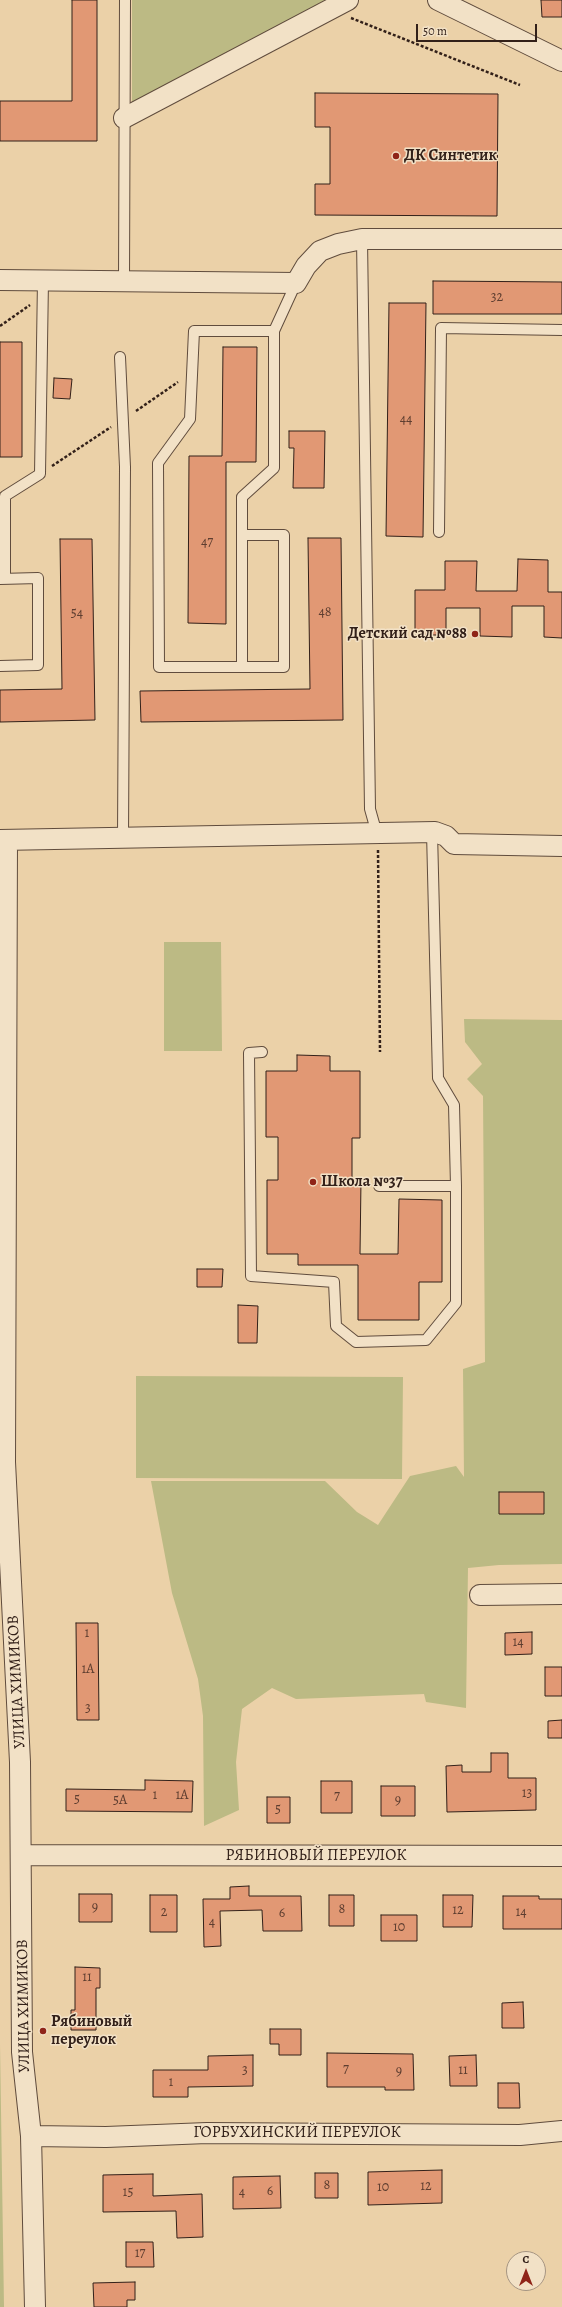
<!DOCTYPE html>
<html>
<head>
<meta charset="utf-8">
<style>
  body { margin:0 }
  #map { position:relative; width:562px; height:2307px; overflow:hidden; background:#ebd1a8; font-family:Alegreya,serif }
  canvas { display:block }
  .north { position:absolute; left:506px; top:2251px; width:40px; height:40px; box-sizing:border-box; background:#f2e1c6; border:1px solid #a59481; border-radius:50%; rotate:0deg; font-size:11px; font-weight:700; line-height:16px; text-align:center; color:#322019 }
  .north::after { content:''; display:block; margin:auto; width:14px; height:18px; background:#8f2418; clip-path:polygon(50% 0,100% 100%,50% 72%,0 100%) }
  .scale { position:absolute; left:416px; top:24px; width:121px; height:18px; box-sizing:border-box; border:2px solid #322019; border-top:0; padding-left:5px; font-size:12px; line-height:14px; white-space:nowrap; color:#322019; -webkit-text-stroke:3px #f2e1c6; paint-order:stroke }
</style>
</head>
<body>
<div id="map">
<canvas width="562" height="2307"></canvas>
<div class="north">С</div>
<div class="scale">50 m</div>
</div>
<script>
const c = document.querySelector('canvas').getContext('2d');
c.lineJoin = 'round';
function paint(path, color) { c.fillStyle = color; c.fill(path, 'evenodd'); }
const toPath = rows => new Path2D(rows.map(r => 'M' + r).join(''));
function stroke(path, color, width, dash) { c.strokeStyle = color; c.lineWidth = width; c.lineCap = dash ? 'butt' : 'round'; c.setLineDash(dash || []); c.stroke(path); }
function label(font, color, halo, rows, align = 'center') {
  c.font = font + ' Alegreya,serif'; c.lineWidth = 3; c.setLineDash([]); c.textBaseline = 'middle'; c.strokeStyle = halo; c.fillStyle = color; for (const [text, x, y, turn = 0] of rows) {
    c.save(); c.translate(x, y); c.rotate((+turn || 0) * Math.PI / 180); c.textAlign = isNaN(turn) ? turn : align; if (halo) c.strokeText(text, 0, 0); c.fillText(text, 0, 0); c.restore();
  }
}
paint(toPath([
  [132,0,329,0,132,104],
  [164,942,221,942,222,1051,164,1051],
  [464,1019,562,1020,562,1564,499,1565,468,1568,466,1708,426,1702,424,1694,296,1699,272,1688,242,1709,236,1762,239,1810,204,1826,203,1716,198,1679,172,1593,151,1481,325,1481,357,1512,378,1525,410,1476,456,1466,464,1477,463,1369,485,1362,483,1096,467,1079,482,1064,465,1042],
  [136,1376,403,1377,402,1479,136,1478],
  [0,2044,4,2307,0,2307]
]), '#bcba84');
const building = toPath([
  [72,0,97,0,97,141,0,141,0,101,72,101,72,0],
  [541,0,562,0,562,17,542,17,541,0],
  [315,93,498,94,497,216,315,215,315,184,330,184,330,127,315,127,315,93],
  [433,281,562,282,562,314,433,314,433,281],
  [389,303,426,303,423,537,386,536,389,303],
  [0,342,22,342,22,457,0,457,0,342],
  [223,347,257,347,256,462,226,462,226,624,188,623,189,456,222,456,223,347],
  [54,378,72,379,70,399,53,398,54,378],
  [289,431,325,431,324,488,293,488,294,448,289,448,289,431],
  [308,538,341,538,343,720,141,722,140,691,310,689,308,538],
  [60,539,92,539,95,720,0,722,0,690,62,689,60,539],
  [518,559,548,560,548,592,562,592,562,638,544,637,544,606,512,606,512,637,480,636,480,608,446,608,446,635,415,635,415,590,445,590,445,561,477,561,476,591,517,591,518,559],
  [297,1055,330,1056,330,1071,360,1071,360,1138,352,1138,352,1180,361,1180,360,1254,398,1254,399,1199,442,1200,442,1282,419,1282,419,1320,358,1320,358,1265,298,1265,298,1254,267,1254,267,1180,278,1180,278,1137,266,1137,266,1071,297,1071,297,1055],
  [197,1269,223,1269,222,1287,197,1287,197,1269],
  [238,1305,258,1306,257,1343,238,1343,238,1305],
  [499,1492,544,1492,544,1514,499,1514,499,1492],
  [76,1623,98,1623,99,1720,77,1720,76,1623],
  [532,1632,532,1654,505,1655,505,1633,532,1632],
  [545,1667,562,1667,562,1696,545,1696,545,1667],
  [562,1720,562,1738,548,1738,548,1721,562,1720],
  [491,1753,508,1753,508,1778,536,1778,536,1810,447,1812,446,1766,462,1765,462,1772,491,1772,491,1753],
  [145,1780,193,1781,192,1812,66,1811,66,1789,145,1790,145,1780],
  [321,1781,352,1781,352,1813,321,1813,321,1781],
  [381,1786,415,1786,415,1816,381,1816,381,1786],
  [267,1797,290,1797,290,1823,267,1823,267,1797],
  [249,1886,249,1896,301,1896,302,1931,263,1931,262,1910,220,1911,221,1946,204,1947,203,1899,230,1899,230,1887,249,1886],
  [79,1894,112,1894,112,1922,79,1922,79,1894],
  [150,1895,177,1895,177,1932,150,1932,150,1895],
  [329,1895,354,1895,354,1926,329,1926,329,1895],
  [443,1895,473,1895,472,1927,443,1927,443,1895],
  [503,1896,539,1896,539,1899,562,1899,562,1929,503,1929,503,1896],
  [381,1915,417,1915,417,1941,381,1941,381,1915],
  [75,1967,100,1968,100,1988,96,1988,96,2030,71,2030,71,2010,75,2010,75,1967],
  [523,2002,524,2028,502,2028,502,2003,523,2002],
  [270,2029,301,2029,301,2055,279,2055,279,2044,270,2044,270,2029],
  [327,2053,413,2054,414,2090,385,2090,385,2087,327,2087,327,2053],
  [253,2055,253,2086,188,2087,188,2097,153,2097,153,2070,208,2070,208,2056,253,2055],
  [476,2055,477,2086,450,2086,449,2056,476,2055],
  [498,2083,519,2083,520,2108,498,2108,498,2083],
  [442,2170,442,2203,368,2205,368,2172,442,2170],
  [315,2173,338,2173,338,2198,315,2198,315,2173],
  [153,2174,153,2196,202,2194,203,2237,177,2238,176,2211,103,2212,103,2175,153,2174],
  [280,2176,281,2208,233,2209,233,2177,280,2176],
  [126,2242,153,2242,154,2267,126,2267,126,2242],
  [135,2282,135,2300,127,2300,127,2307,94,2307,93,2283,135,2282]
]);
paint(building, '#e19874');
stroke(building, '#322019', 1);
const service = toPath([
  [362,239,370,809,377,834],
  [124,281,125,0],
  [120,357,125,467,123,837],
  [439,532,441,328,562,330],
  [242,535,284,535,284,667,159,667,158,463,190,419,194,331,274,331],
  [0,579,38,578,38,665,0,666],
  [5,579,5,496,40,474,43,280],
  [242,667,242,497,274,468,274,331,296,283],
  [432,832,438,1078,454,1105,456,1186],
  [262,1052,249,1053,251,1276,334,1282,336,1326,356,1342,426,1340,456,1303,456,1186,379,1186]
]);
const minor = toPath([
  [438,0,562,61],
  [124,118,348,0],
  [0,280,296,283,306,266,320,251,338,244,362,239,562,239],
  [0,840,435,832,446,836,454,844,562,846],
  [7,840,5,1462,20,1762,22,2052,31,2136,35,2307],
  [480,1595,562,1594],
  [21,1855,562,1856],
  [31,2136,106,2137,207,2133,520,2135,562,2131]
]);
stroke(service, '#604c3d', 12);
stroke(minor, '#604c3d', 22);
stroke(toPath([
  [351,18,520,85],
  [0,326,30,305],
  [136,411,178,382],
  [52,466,111,427],
  [378,850,380,1052]
]), '#322019', 2.5, [3, 2]);
stroke(service, '#f2e1c6', 10);
stroke(minor, '#f2e1c6', 20);
for (const [x, y, r, color] of [
  [396,156,4,"#8f2418"],
  [475,634,4,"#8f2418"],
  [313,1182,4,"#8f2418"],
  [43,2031,4,"#8f2418"]
]) { const dot = new Path2D(); dot.arc(x, y, r, 0, 2 * Math.PI); c.fillStyle = color; c.fill(dot); stroke(dot, '#f2e1c6', 1.5); }
label('14px', '#5e3e30', null, [
  ["32",497,298],
  ["44",406,420],
  ["47",207,543],
  ["48",325,613],
  ["54",77,614],
  ["1",87,1634],
  ["14",518,1643],
  ["1А",88,1670],
  ["3",88,1709],
  ["13",527,1794],
  ["1",155,1796],
  ["1А",182,1796],
  ["7",337,1797],
  ["5",77,1800],
  ["5А",120,1801],
  ["9",398,1801],
  ["5",278,1810],
  ["9",95,1908],
  ["8",342,1910],
  ["12",458,1911],
  ["2",164,1913],
  ["14",521,1913],
  ["6",282,1914],
  ["4",212,1923],
  ["10",399,1928],
  ["11",87,1978],
  ["7",346,2070],
  ["3",245,2071],
  ["11",463,2071],
  ["9",399,2072],
  ["1",171,2083],
  ["8",327,2186],
  ["12",426,2187],
  ["10",383,2188],
  ["6",270,2192],
  ["15",128,2193],
  ["4",242,2193],
  ["17",140,2254]
]);
label('bold 16px', '#322019', '#f2e1c6', [
  ["ДК Синтетик",404,156],
  ["Детский сад №88",467,634,"right"],
  ["Школа №37",321,1182],
  ["Рябиновый",51,2022],
  ["переулок",51,2040]
], 'left');
label('16px', '#322019', '#f2e1c6', [
  ["УЛИЦА ХИМИКОВ",17,1682,-93],
  ["РЯБИНОВЫЙ ПЕРЕУЛОК",316,1856],
  ["УЛИЦА ХИМИКОВ",24,2006,-91],
  ["ГОРБУХИНСКИЙ ПЕРЕУЛОК",297,2133]
]);
</script>
</body>
</html>
